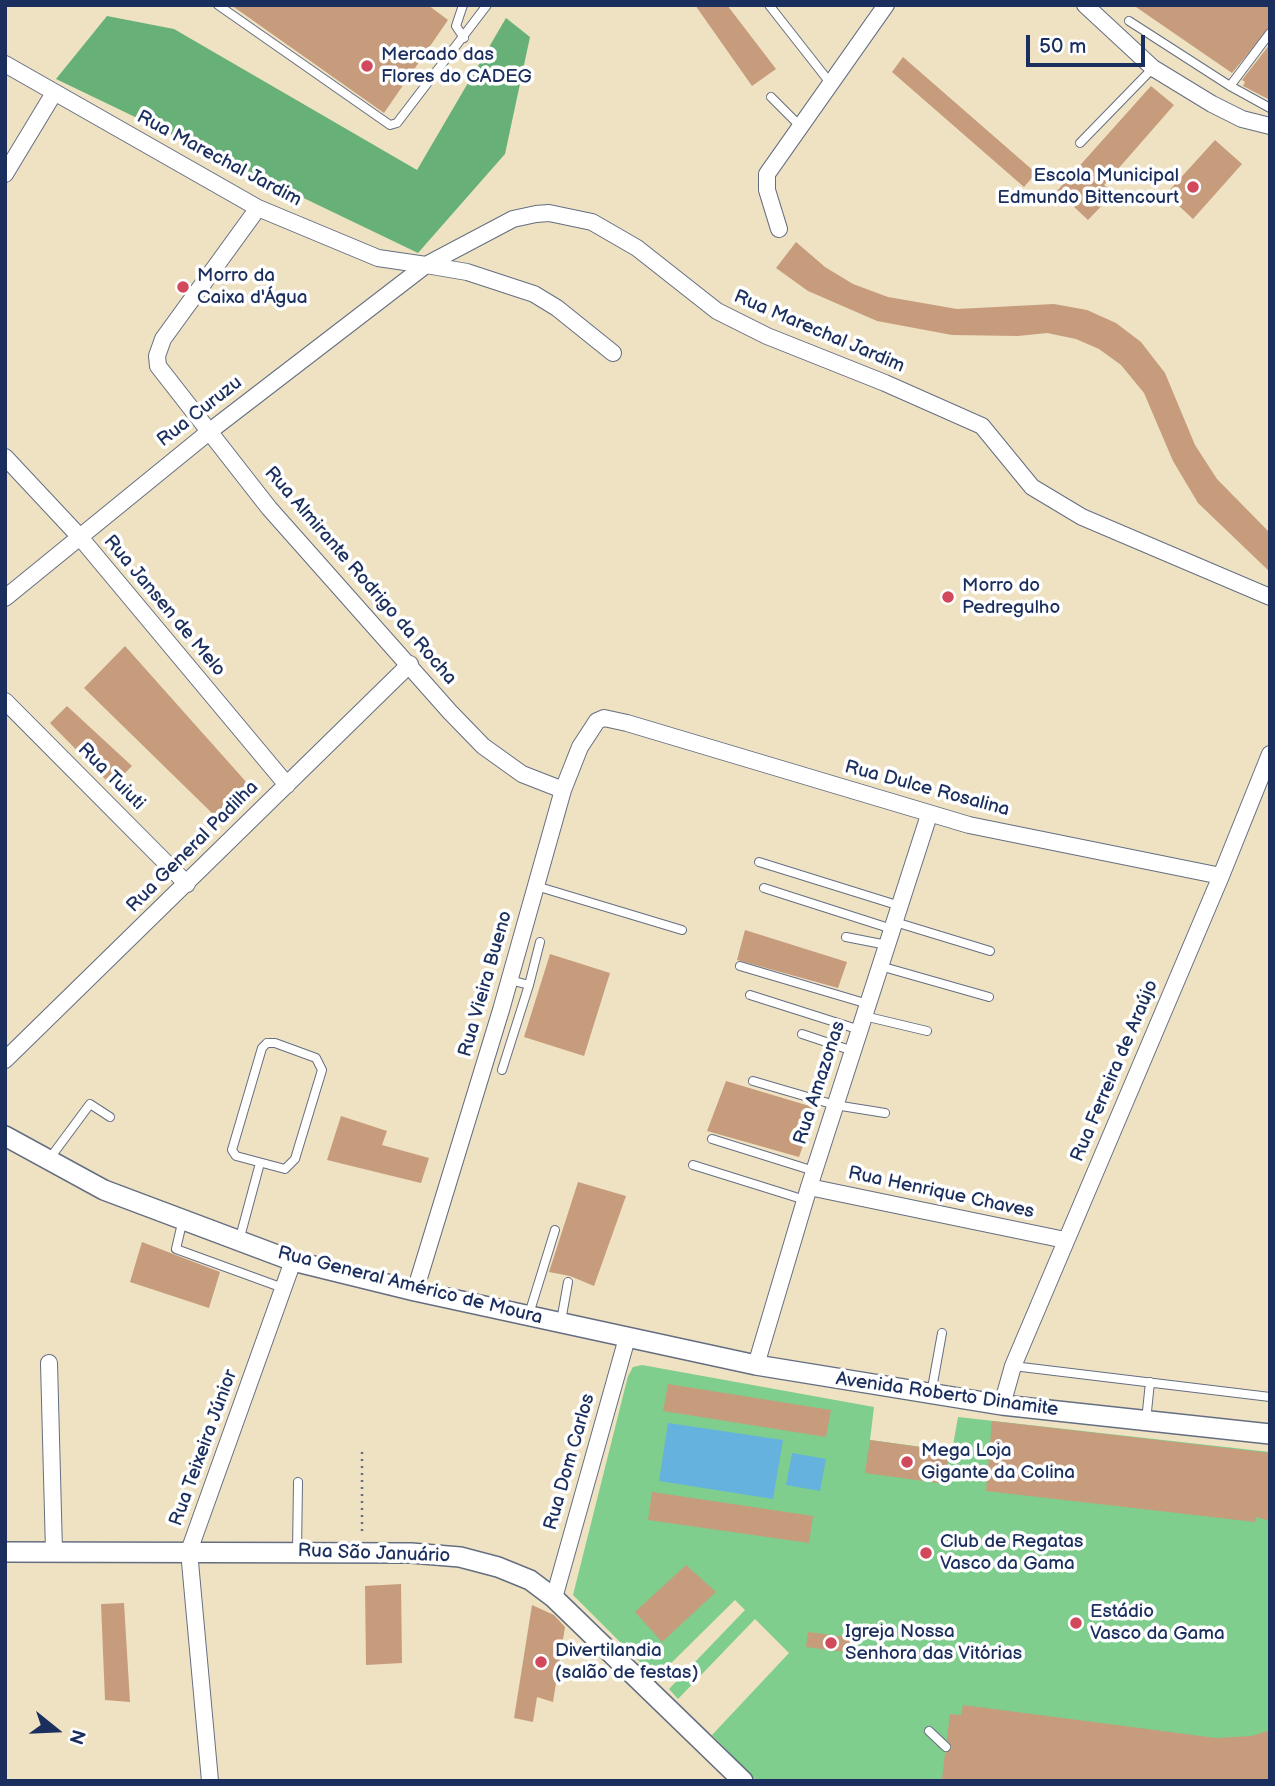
<!DOCTYPE html>
<html>
<head>
<meta charset="utf-8">
<style>
  body { margin:0 }
  #map { position:relative; width:1275px; height:1786px; overflow:hidden; background:#eee2c3; font-family:"Balsamiq Sans",sans-serif }
  canvas { display:block }
  .frame { position:absolute; inset:0; border:7px solid #1b2f5e; pointer-events:none }
  .north { position:absolute; left:21px; top:1695px; width:70px; height:70px; -webkit-text-stroke:5px #fff; paint-order:stroke; rotate:108deg; font-size:19px; font-weight:700; line-height:28px; text-align:center; color:#1b2f5e }
  .north::after { content:''; display:block; margin:auto; width:24px; height:32px; background:#1b2f5e; clip-path:polygon(50% 0,100% 100%,50% 72%,0 100%) }
  .scale { position:absolute; left:1026px; top:35px; width:119px; height:32px; box-sizing:border-box; border:4px solid #1b2f5e; border-top:0; padding-left:9px; font-size:21px; line-height:24px; white-space:nowrap; color:#1b2f5e; -webkit-text-stroke:5px #fff; paint-order:stroke }
</style>
</head>
<body>
<div id="map">
<canvas width="1275" height="1786"></canvas>
<div class="frame"></div>
<div class="north">N</div>
<div class="scale">50 m</div>
</div>
<script>
const c = document.querySelector('canvas').getContext('2d');
c.lineJoin = 'round';
function paint(path, color) { c.fillStyle = color; c.fill(path, 'evenodd'); }
const toPath = rows => new Path2D(rows.map(r => 'M' + r).join(''));
function stroke(path, color, width, dash) { c.strokeStyle = color; c.lineWidth = width; c.lineCap = dash ? 'butt' : 'round'; c.setLineDash(dash || []); c.stroke(path); }
function label(font, color, halo, rows, align = 'center') {
  c.font = font + ' "Balsamiq Sans",sans-serif'; c.lineWidth = 7; c.setLineDash([]); c.textBaseline = 'middle'; c.strokeStyle = halo; c.fillStyle = color; for (const [text, x, y, turn = 0] of rows) {
    c.save(); c.translate(x, y); c.rotate((+turn || 0) * Math.PI / 180); c.textAlign = isNaN(turn) ? turn : align; if (halo) c.strokeText(text, 0, 0); c.fillText(text, 0, 0); c.restore();
  }
}
paint(toPath([
  [642,1365,874,1407,870,1440,952,1451,958,1417,1270,1452,1270,1781,757,1781,712,1735,789,1653,755,1619,678,1699,669,1689,745,1610,735,1600,656,1678,573,1595,628,1376,633,1367]
]), '#7fce8d');
paint(toPath([
  [107,16,174,29,417,170,506,18,530,37,505,154,418,253,56,79]
]), '#67b178');
paint(toPath([
  [668,1423,783,1440,773,1499,659,1481],
  [792,1453,826,1459,820,1491,786,1485]
]), '#65b2de');
paint(toPath([
  [231,5,428,5,448,20,384,113],
  [695,5,727,5,776,69,752,86],
  [1133,5,1270,5,1270,27,1232,73],
  [1270,44,1270,100,1243,86,1245,82,1242,80],
  [903,57,1036,173,1024,187,892,72],
  [1151,86,1174,105,1104,185,1114,193,1088,220,1057,191],
  [1215,140,1242,164,1193,219,1166,194],
  [796,242,825,267,853,284,888,297,957,309,1054,304,1087,310,1116,323,1141,342,1165,373,1195,445,1217,479,1270,533,1270,572,1198,503,1173,461,1144,393,1121,365,1099,349,1076,339,1047,333,1018,336,952,335,877,321,808,291,776,268],
  [125,646,248,784,215,816,84,688],
  [67,706,132,766,112,786,50,723],
  [745,930,847,962,838,988,737,960],
  [550,954,610,973,584,1056,524,1037],
  [726,1081,816,1108,799,1157,707,1131],
  [341,1116,387,1131,382,1145,429,1158,421,1183,327,1160],
  [578,1182,626,1196,594,1286,570,1276,549,1272],
  [142,1242,220,1272,209,1308,130,1282],
  [668,1384,831,1410,826,1437,663,1411],
  [992,1421,1270,1453,1270,1521,1256,1517,1255,1522,986,1491],
  [870,1440,949,1451,945,1484,865,1473],
  [652,1492,813,1516,809,1543,648,1520],
  [686,1565,716,1592,662,1642,635,1612],
  [401,1584,402,1663,366,1665,365,1586],
  [124,1603,130,1702,105,1700,101,1604],
  [532,1605,554,1615,565,1627,553,1702,537,1697,533,1722,514,1718],
  [808,1632,855,1638,853,1653,806,1647],
  [963,1705,1216,1738,1252,1736,1270,1730,1270,1781,942,1779,945,1753,952,1748,947,1739,950,1714,961,1715]
]), '#c69c7c');
const service = toPath([
  [218,5,390,125,397,123,487,5],
  [463,5,456,26,464,38],
  [769,5,831,84],
  [1129,21,1230,86,1270,108],
  [1230,86,1270,33],
  [771,97,801,127],
  [1080,143,1153,68],
  [759,862,900,906],
  [536,886,682,930],
  [764,888,892,929],
  [895,922,990,951],
  [846,937,887,945],
  [740,966,868,1004],
  [880,966,989,997],
  [510,980,529,985,540,942],
  [750,995,860,1030],
  [864,1016,927,1031],
  [802,1034,853,1051],
  [267,1043,275,1043,316,1058,322,1070,295,1159,285,1169,236,1156,232,1150,262,1048,267,1043],
  [502,1070,529,985],
  [753,1081,835,1105,885,1113],
  [712,1139,814,1171],
  [50,1158,90,1104,110,1117],
  [693,1165,805,1200],
  [183,1219,176,1249,283,1288],
  [239,1241,260,1163],
  [529,1314,555,1230],
  [561,1321,568,1282],
  [1013,1366,1270,1397],
  [931,1394,942,1333],
  [1146,1421,1150,1382],
  [297,1552,298,1482],
  [929,1731,946,1747]
]);
const minor = toPath([
  [1085,5,1153,68,1212,104,1242,119,1270,126],
  [5,64,258,208,378,258,426,265,513,219,536,214,549,213,592,222,637,248,717,311,767,336,885,383,982,426,1032,487,1082,517,1270,597],
  [5,174,54,93],
  [258,208,163,339,157,356,158,366,269,508,450,712,483,746,522,774,563,790],
  [779,229,767,190,767,174,886,5],
  [5,457,79,536,287,785],
  [5,598,210,431,426,265,467,272,534,294,557,308,613,353],
  [5,701,187,884],
  [5,1060,410,664],
  [809,1187,1065,1240],
  [415,1291,501,1010,563,790,580,747,597,721,604,718,627,723,969,825,1221,876],
  [49,1363,54,1551],
  [756,1365,809,1187,929,815],
  [1002,1405,1013,1366,1221,876,1270,754],
  [554,1598,627,1338],
  [210,1781,189,1551,293,1261]
]);
const tertiary = toPath([
  [5,1136,104,1190,293,1261,415,1291,756,1365,1002,1405,1270,1434],
  [5,1552,411,1553,460,1557,498,1567,530,1580,554,1598,743,1781]
]);
stroke(service, '#656e81', 10);
stroke(minor, '#656e81', 18);
stroke(tertiary, '#656e81', 22);
stroke(toPath([
  [362,1452,362,1535]
]), '#656e81', 2.5, [2, 5]);
stroke(service, '#fff', 8);
stroke(minor, '#fff', 16);
stroke(tertiary, '#fff', 19);
for (const [x, y, r, color] of [
  [367,66,7,"#d1495b"],
  [1193,187,7,"#d1495b"],
  [183,287,7,"#d1495b"],
  [948,597,7,"#d1495b"],
  [907,1462,7,"#d1495b"],
  [926,1553,7,"#d1495b"],
  [1076,1623,7,"#d1495b"],
  [831,1643,7,"#d1495b"],
  [541,1662,7,"#d1495b"]
]) { const dot = new Path2D(); dot.arc(x, y, r, 0, 2 * Math.PI); c.fillStyle = color; c.fill(dot); stroke(dot, '#fff', 2.5); }
label('19px', '#1b2f5e', '#fff', [
  ["Mercado das",381,55],
  ["Flores do CADEG",381,77],
  ["Escola Municipal",1179,176,"right"],
  ["Edmundo Bittencourt",1179,198,"right"],
  ["Morro da",197,276],
  ["Caixa d'Água",197,298],
  ["Morro do",962,586],
  ["Pedregulho",962,608],
  ["Mega Loja",921,1451],
  ["Gigante da Colina",921,1473],
  ["Club de Regatas",940,1542],
  ["Vasco da Gama",940,1564],
  ["Estádio",1090,1612],
  ["Vasco da Gama",1090,1634],
  ["Igreja Nossa",845,1632],
  ["Senhora das Vitórias",845,1654],
  ["Divertilandia",555,1651],
  ["(salão de festas)",555,1673]
], 'left');
label('19px', '#1b2f5e', '#fff', [
  ["Rua Marechal Jardim",219,159,28],
  ["Rua Marechal Jardim",819,332,23],
  ["Rua Curuzu",200,412,-38],
  ["Rua Almirante Rodrigo da Rocha",360,576,49],
  ["Rua Jansen de Melo",164,606,50],
  ["Rua Tuiuti",111,777,45],
  ["Rua Dulce Rosalina",927,789,15],
  ["Rua General Padilha",193,847,-45],
  ["Rua Vieira Bueno",486,984,-74],
  ["Rua Ferreira de Araújo",1115,1071,-67],
  ["Rua Amazonas",820,1083,-72],
  ["Rua Henrique Chaves",941,1193,12],
  ["Rua General Américo de Moura",410,1286,14],
  ["Avenida Roberto Dinamite",947,1395,8],
  ["Rua Teixeira Júnior",204,1448,-70],
  ["Rua Dom Carlos",570,1462,-74],
  ["Rua São Januário",374,1554,2]
]);
</script>
</body>
</html>
